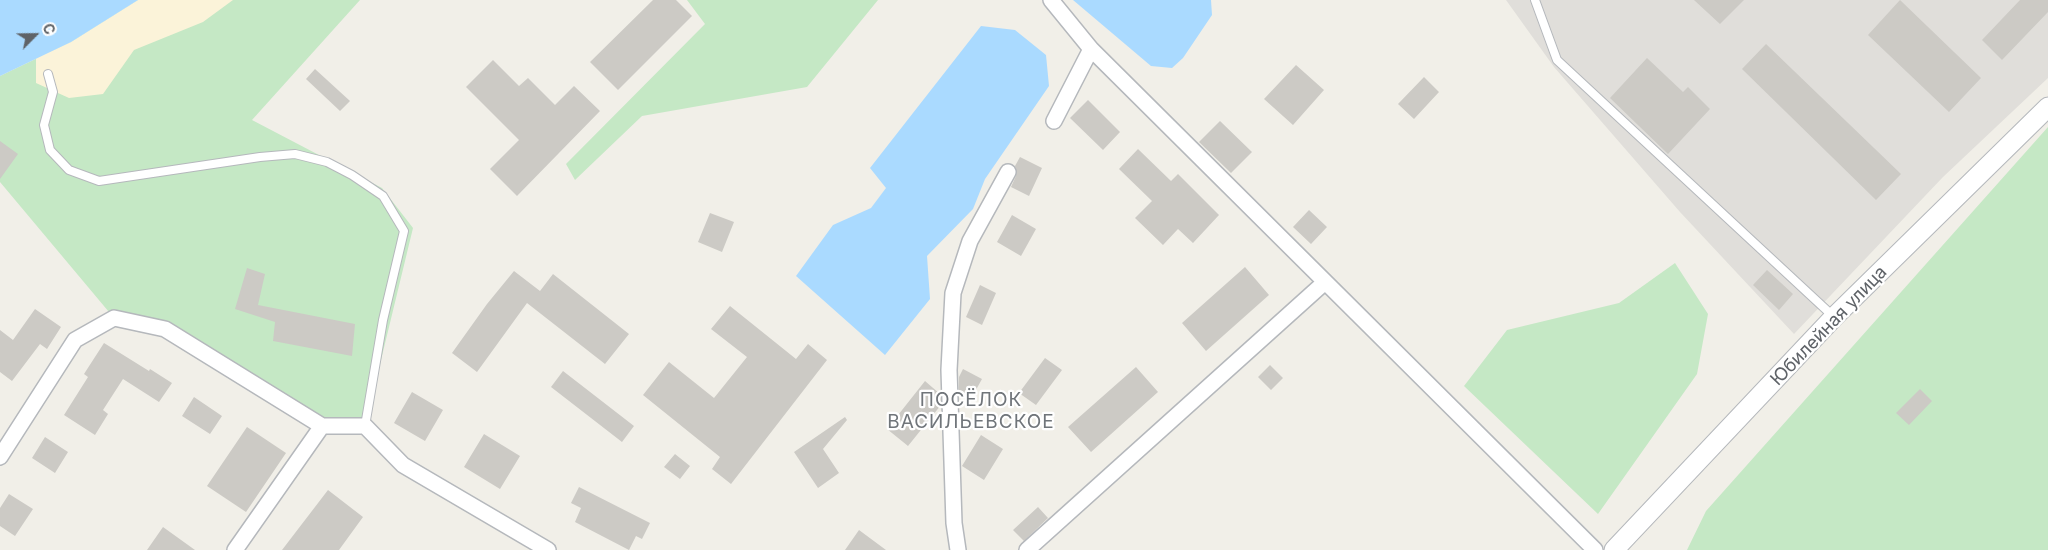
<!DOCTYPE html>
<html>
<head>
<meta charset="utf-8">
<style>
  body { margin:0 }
  #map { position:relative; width:2048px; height:550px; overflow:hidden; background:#f1efe8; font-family:Inter,sans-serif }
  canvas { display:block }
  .north { position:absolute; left:10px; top:10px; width:50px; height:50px; -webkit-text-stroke:4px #fff; paint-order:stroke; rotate:67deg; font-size:14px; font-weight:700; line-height:20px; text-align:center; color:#5f6368 }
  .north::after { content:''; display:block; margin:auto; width:18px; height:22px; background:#5f6368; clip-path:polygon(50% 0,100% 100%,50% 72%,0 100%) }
</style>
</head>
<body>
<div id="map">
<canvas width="2048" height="550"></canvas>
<div class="north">С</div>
</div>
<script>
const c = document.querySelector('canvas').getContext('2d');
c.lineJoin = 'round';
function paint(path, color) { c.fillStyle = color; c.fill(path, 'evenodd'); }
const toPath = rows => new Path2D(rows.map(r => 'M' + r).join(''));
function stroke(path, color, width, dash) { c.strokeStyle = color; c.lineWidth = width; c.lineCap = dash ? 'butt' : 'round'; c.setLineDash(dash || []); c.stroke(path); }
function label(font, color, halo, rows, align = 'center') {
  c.font = font + ' Inter,sans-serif'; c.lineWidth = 4.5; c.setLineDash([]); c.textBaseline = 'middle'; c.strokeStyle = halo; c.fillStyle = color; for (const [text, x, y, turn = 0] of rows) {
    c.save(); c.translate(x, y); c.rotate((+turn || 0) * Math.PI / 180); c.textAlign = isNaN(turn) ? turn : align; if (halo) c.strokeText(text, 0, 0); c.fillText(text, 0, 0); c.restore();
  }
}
paint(toPath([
  [1506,0,2048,0,2048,78,1943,177,1794,334,1680,212,1554,67]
]), '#e0deda');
paint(toPath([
  [138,0,360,0,252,120,382,188,413,228,365,426,322,426,165,329,114,318,0,182,0,76,71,42],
  [687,0,878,0,807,87,642,116,575,180,566,164,705,24],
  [2048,127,2048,550,1687,550,1706,511],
  [1675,263,1708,314,1697,374,1598,514,1464,386,1507,330,1619,303]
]), '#c5e8c5');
paint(toPath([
  [138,0,233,0,203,22,134,50,103,94,69,98,36,83,36,58,71,42]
]), '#fbf3d9');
paint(toPath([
  [0,0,138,0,71,42,0,76],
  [1073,0,1211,0,1212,15,1183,58,1172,68,1151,66],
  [981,26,1015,30,1046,55,1049,86,985,179,973,209,927,256,930,299,885,355,796,276,833,225,871,208,886,188,870,168]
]), '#aadaff');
paint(toPath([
  [653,0,676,0,692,16,618,90,590,62],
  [1694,0,1744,0,1720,24],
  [1900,0,1981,78,1949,112,1868,35],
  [2020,0,2048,0,2048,12,2002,60,1982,40],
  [1766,44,1901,174,1876,200,1742,69],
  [1647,58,1683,92,1688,87,1710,109,1668,154,1610,98],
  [493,60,519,86,528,78,555,105,574,86,600,111,517,196,490,169,519,140,466,87],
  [1296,65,1324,90,1293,125,1264,99],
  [315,69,350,101,340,111,306,79],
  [1424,77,1439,92,1414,119,1398,104],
  [1088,100,1120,132,1103,150,1070,118],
  [1220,121,1252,152,1231,173,1199,142],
  [0,141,18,154,0,179],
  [1138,149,1171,181,1178,174,1219,215,1193,243,1178,229,1163,245,1135,218,1152,201,1119,169],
  [1020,157,1042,168,1029,196,1011,187,1016,176,1015,166],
  [1309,210,1327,227,1311,244,1293,227],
  [710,213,734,222,722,252,698,242],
  [1012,215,1036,229,1021,256,997,242],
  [1245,267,1269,295,1206,351,1182,323],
  [247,268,265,274,258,305,355,324,352,356,273,341,275,322,235,309],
  [1767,270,1793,294,1779,310,1753,285],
  [514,271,540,291,553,274,629,334,605,364,527,303,477,372,452,353,487,304],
  [980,285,996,293,982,325,966,317],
  [730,306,796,359,808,344,827,360,731,484,712,469,720,457,643,395,669,362,714,398,747,357,711,329],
  [35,309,61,327,47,349,40,344,12,381,0,372,0,330,13,340],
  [104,343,149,371,150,369,172,383,159,402,123,379,103,410,108,414,95,435,64,415,88,377,84,374],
  [1045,358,1062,370,1036,405,1019,393],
  [1270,365,1283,378,1271,390,1258,377],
  [1136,367,1158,392,1091,452,1068,427],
  [963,369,982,379,972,397,959,390,959,377],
  [563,371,634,426,622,442,551,387],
  [925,381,940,394,941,405,908,446,887,429],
  [1920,389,1932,401,1909,425,1896,413],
  [412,392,443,410,425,441,394,423],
  [194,397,222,416,210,434,182,416],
  [845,417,847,420,823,449,839,473,818,488,794,452],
  [247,427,286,453,246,512,207,486],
  [484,434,520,456,500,489,464,467],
  [981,435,1003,449,984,480,962,466],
  [45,437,68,452,55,473,32,458],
  [675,454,690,466,680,479,664,467],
  [579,487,650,523,642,539,636,536,629,550,575,522,581,508,571,503],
  [328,490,363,517,339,550,282,550],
  [9,494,33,509,15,536,0,526,0,508],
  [1038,507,1048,518,1024,541,1013,530],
  [163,527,195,550,147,550],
  [859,530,886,550,845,550]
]), '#cccac5');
const service = toPath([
  [1535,0,1557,60,1834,317],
  [48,74,53,92,44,125,50,150,69,170,99,181,260,157,295,154,327,162,352,175,383,196,404,231,383,320,365,426]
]);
const minor = toPath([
  [1051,0,1091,49,1595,550],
  [1054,121,1091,49],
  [0,457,75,340,114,318,165,329,322,426,365,426,403,465,548,550],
  [235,550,322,426],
  [958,550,954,523,949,370,953,293,970,241,1008,172],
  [1027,550,1325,282]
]);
const tertiary = toPath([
  [1614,550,1834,317,2048,107]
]);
stroke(service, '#b5b8bc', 10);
stroke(minor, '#b5b8bc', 18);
stroke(tertiary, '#b5b8bc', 21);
stroke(service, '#fff', 8);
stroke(minor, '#fff', 15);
stroke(tertiary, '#fff', 19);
label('18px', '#5f6368', '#fff', [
  ["Юбилейная улица",1829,326,-46]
]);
c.letterSpacing = '1px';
label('19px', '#70757a', '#fff', [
  ["ПОСЁЛОК",971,400],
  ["ВАСИЛЬЕВСКОЕ",971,422]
]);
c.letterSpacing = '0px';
</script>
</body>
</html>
